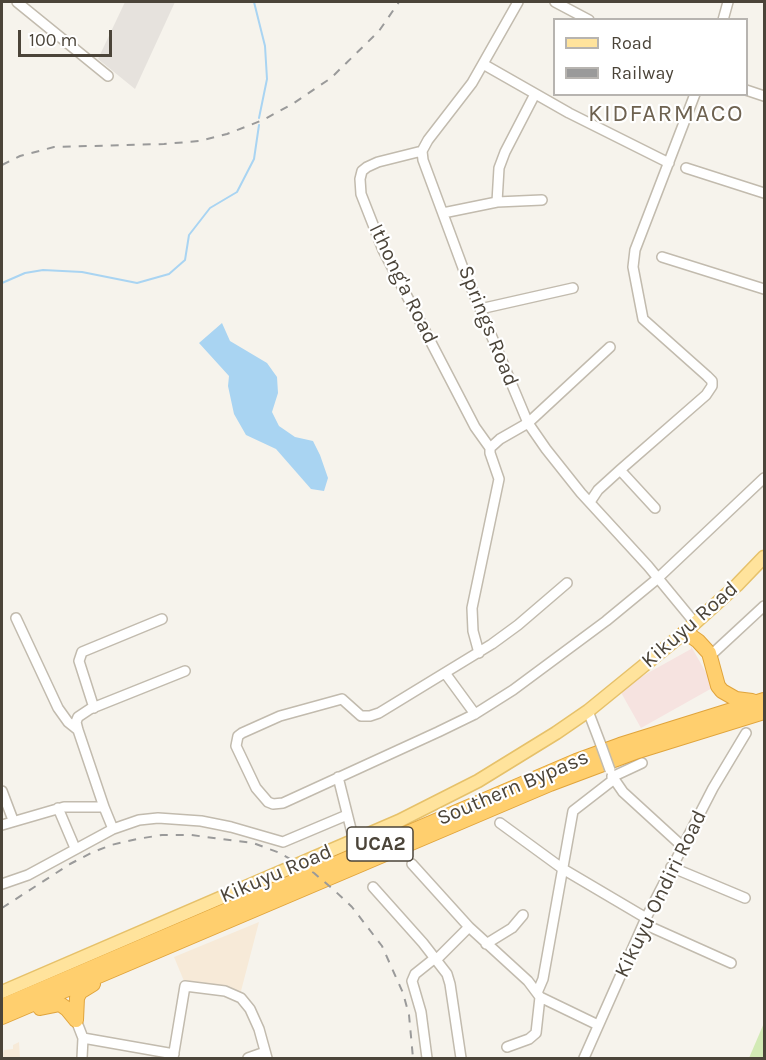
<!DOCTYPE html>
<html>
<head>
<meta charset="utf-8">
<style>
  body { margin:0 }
  #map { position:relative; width:766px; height:1060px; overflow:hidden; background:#f6f3ec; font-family:Karla,sans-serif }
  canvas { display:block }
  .frame { position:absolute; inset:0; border:3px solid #4b4439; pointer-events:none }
  .legend { position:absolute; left:553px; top:18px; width:195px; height:78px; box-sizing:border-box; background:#fff; border:2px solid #b7b4b0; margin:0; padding:8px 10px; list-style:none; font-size:18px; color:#4b4439 }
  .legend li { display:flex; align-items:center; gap:12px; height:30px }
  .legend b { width:30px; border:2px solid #b7b4b0 }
  .scale { position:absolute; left:18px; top:30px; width:94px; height:27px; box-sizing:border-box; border:3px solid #4b4439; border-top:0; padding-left:8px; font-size:18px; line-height:21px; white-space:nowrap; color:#4b4439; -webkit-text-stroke:4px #fff; paint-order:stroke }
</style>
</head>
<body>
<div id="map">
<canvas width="766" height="1060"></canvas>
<div class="frame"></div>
<ul class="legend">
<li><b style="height:8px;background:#ffe39c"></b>Road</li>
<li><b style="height:8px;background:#9a9a9a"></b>Railway</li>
</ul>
<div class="scale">100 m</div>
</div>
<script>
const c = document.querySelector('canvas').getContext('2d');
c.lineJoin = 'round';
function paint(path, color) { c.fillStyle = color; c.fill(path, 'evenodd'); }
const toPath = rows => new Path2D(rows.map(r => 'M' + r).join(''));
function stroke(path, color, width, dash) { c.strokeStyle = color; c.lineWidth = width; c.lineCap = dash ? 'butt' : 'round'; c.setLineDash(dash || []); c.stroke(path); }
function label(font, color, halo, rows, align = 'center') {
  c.font = font + ' Karla,sans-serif'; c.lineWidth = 4.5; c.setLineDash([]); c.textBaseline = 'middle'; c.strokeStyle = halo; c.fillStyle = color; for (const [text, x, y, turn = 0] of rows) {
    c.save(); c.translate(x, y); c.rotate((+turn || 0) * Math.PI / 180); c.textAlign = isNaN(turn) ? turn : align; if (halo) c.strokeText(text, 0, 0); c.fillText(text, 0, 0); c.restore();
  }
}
paint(toPath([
  [259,922,241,991,184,981,174,957],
  [19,1042,20,1058,2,1058,4,1050,13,1049,13,1045]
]), '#f7ead8');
paint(toPath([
  [125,2,175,2,135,89,98,59]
]), '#e6e2dd');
paint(toPath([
  [691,646,714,687,641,728,619,689,691,649]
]), '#f6e3e0');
paint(toPath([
  [764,1023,764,1058,749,1058]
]), '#d2eab5');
paint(toPath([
  [222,323,230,341,267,363,277,377,278,393,272,412,279,426,295,437,313,441,320,455,328,478,324,491,311,489,276,449,246,435,234,414,228,386,229,376,199,343]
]), '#a9d4f2');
stroke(toPath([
  [254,2,265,46,267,79,259,118],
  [2,283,25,273,43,270,82,272,137,283,169,274,185,260,189,235,210,208,237,192,254,159,259,125]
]), '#a9d4f2', 2);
const minor = toPath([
  [17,2,108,76],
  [518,2,472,83,428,140,422,151,423,160,463,268,528,423,546,449,581,493,648,566,695,623],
  [555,2,589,20],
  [723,20,728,2],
  [483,64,569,113,669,163],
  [746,90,764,96],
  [422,151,378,162,367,167,362,171,360,179,361,194,383,250,475,427,490,448],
  [686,168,764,193],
  [497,202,542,200],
  [443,213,497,202,499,168,505,152,535,94],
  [662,257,764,289],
  [480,309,573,288],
  [620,470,655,508],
  [590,502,598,490,620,470,706,395,712,386,712,381,707,376,643,319,633,267,635,250,695,94],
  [567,583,518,625,492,644,379,713,370,716,361,716,342,699,280,716,242,733,238,736,236,746,256,788,268,802,273,804,283,803,438,732,475,714,513,690,606,621,657,579,764,478],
  [16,618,58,708,68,722,78,730],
  [479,653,473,631,472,608,499,479,490,453,490,448,500,439,528,423,610,347],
  [710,656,764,606],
  [445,673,475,714],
  [94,708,79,661,82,652,162,619],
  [588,711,601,745],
  [612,776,623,792,682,846],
  [338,777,354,841],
  [612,777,642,763],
  [2,791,13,820],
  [104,807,78,730,76,722,78,717,90,709,185,671],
  [58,808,75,848],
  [500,823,563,869,646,918],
  [2,825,64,807,104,807,113,829],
  [412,864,469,927,528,981,540,997,598,1025],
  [671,867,745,898],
  [2,884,28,875,113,829,139,820,158,818,201,821,231,827,283,842,347,815],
  [373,887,423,943,447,974,450,984,461,1058],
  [644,924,731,963],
  [486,944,512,928,523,915],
  [436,960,469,927],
  [537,993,543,979,573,811,613,780],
  [76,1020,83,1038,82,1058],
  [83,1038,174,1054],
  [507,1047,529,1039,536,1033,540,997],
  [173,1058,185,986,225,991,241,998,250,1009,259,1029,267,1058],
  [248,1058,265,1052],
  [427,1058,421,1012,412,981,415,974,435,958],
  [584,1058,646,918,713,788,746,733]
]);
const major = toPath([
  [2,992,399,821,478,781,556,733,588,711,685,632,737,585,764,557]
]);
const highway = toPath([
  [685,632,698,641,709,653,718,686,722,691,736,699,752,701],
  [2,1006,576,761,620,745,764,700],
  [40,1008,60,1004,67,1009,76,1020],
  [2,1017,550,784,638,751,764,712],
  [76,1020,77,998,80,992,93,984]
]);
stroke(minor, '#c2bbae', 12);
stroke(major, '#e6c16a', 15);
stroke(highway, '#e0a43c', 16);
stroke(minor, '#fff', 9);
stroke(major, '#ffe39c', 12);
stroke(highway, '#ffcf6e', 14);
stroke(toPath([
  [2,165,20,156,54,147,164,144,199,141,227,134,263,120,294,103,331,78,379,31,399,2],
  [2,908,70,864,91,853,111,845,137,839,162,835,191,835,253,843,280,853,314,873,335,891,352,907,382,946,403,993,409,1015,413,1058]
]), '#9a9a9a', 2, [8, 8]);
const minorBridge = toPath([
  [601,745,610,770]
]);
stroke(minorBridge, '#c2bbae', 12, []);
stroke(minorBridge, '#fff', 9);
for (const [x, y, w] of [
  [380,844,66]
]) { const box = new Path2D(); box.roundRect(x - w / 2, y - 17, w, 34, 4.5); c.fillStyle = '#fff'; c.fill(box); stroke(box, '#4b4439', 1.5); }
label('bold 20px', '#4b4439', null, [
  ["UCA2",380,844]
]);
label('21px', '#4b4439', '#fff', [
  ["Ithong'a Road",403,284,64],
  ["Springs Road",488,326,68],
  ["Kikuyu Road",690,625,-41],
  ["Southern Bypass",513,788,-23],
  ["Kikuyu Road",276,874,-23],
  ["Kikuyu Ondiri Road",661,894,-64]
]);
c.letterSpacing = '1.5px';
label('24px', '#6e6250', '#fff', [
  ["KIDFARMACO",666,114]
]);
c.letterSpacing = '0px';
</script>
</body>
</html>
